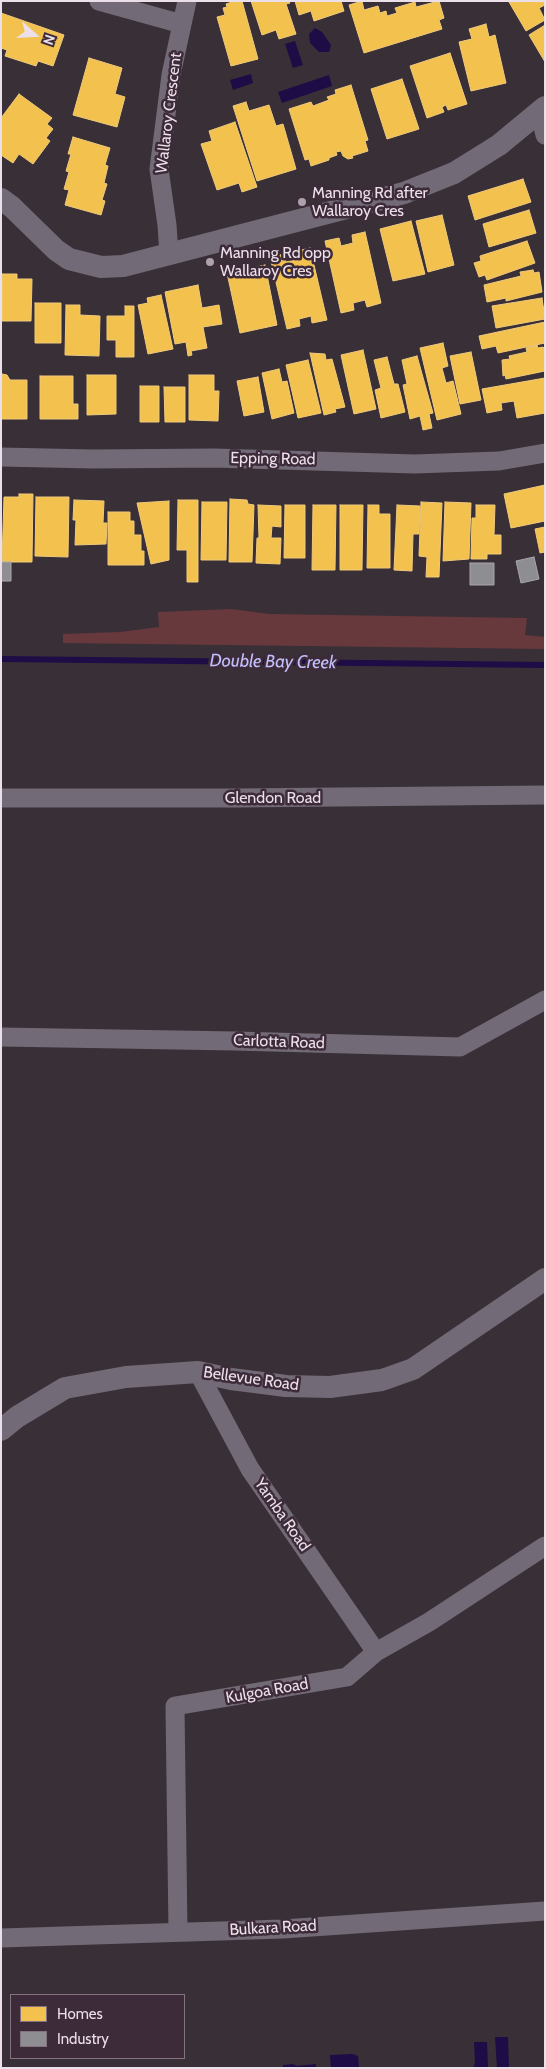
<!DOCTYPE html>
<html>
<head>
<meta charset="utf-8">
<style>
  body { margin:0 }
  #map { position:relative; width:546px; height:2069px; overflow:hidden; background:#392f37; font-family:Cabin,sans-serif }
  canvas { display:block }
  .frame { position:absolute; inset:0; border:2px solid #ebdfe9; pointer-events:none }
  .legend { position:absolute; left:10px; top:1994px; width:175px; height:65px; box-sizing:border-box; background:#3d2b3a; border:1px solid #837380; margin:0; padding:6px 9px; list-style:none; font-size:15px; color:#ebdfe9 }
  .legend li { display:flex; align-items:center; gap:10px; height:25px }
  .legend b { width:25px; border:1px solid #837380 }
  .north { position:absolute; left:10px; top:10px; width:50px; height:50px; -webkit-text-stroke:4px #3d2b3a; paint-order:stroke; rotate:109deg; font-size:14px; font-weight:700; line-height:20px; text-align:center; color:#ebdfe9 }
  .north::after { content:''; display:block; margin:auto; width:18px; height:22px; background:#ebdfe9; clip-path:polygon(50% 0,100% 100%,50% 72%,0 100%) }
</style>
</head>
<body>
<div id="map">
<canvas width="546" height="2069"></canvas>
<div class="frame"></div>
<ul class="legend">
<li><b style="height:14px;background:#f2c14e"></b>Homes</li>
<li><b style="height:14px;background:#8d8d92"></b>Industry</li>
</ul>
<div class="north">N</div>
</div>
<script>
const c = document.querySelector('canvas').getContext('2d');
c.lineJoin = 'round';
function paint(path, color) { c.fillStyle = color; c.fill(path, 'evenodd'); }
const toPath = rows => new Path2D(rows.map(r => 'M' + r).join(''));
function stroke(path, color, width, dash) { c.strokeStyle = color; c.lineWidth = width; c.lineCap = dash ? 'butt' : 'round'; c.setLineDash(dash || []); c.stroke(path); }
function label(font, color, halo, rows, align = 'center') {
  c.font = font + ' Cabin,sans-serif'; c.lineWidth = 5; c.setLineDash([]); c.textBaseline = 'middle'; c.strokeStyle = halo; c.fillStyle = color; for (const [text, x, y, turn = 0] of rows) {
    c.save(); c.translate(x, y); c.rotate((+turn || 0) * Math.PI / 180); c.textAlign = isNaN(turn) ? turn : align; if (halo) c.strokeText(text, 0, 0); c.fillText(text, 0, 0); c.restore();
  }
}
paint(toPath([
  [231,609,269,614,527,618,525,635,545,637,545,649,63,643,63,634,120,632,159,627,158,612]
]), '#67393c');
paint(toPath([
  [315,28,322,32,331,45,329,52,319,52,310,43,309,34],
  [295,41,303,65,293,68,285,44],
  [251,74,253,83,233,90,230,80],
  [329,75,332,86,282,103,278,92],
  [495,2037,508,2037,509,2068,497,2068],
  [474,2042,487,2042,488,2068,473,2068,475,2063],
  [352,2054,358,2056,359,2068,331,2068,330,2055],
  [293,2064,297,2066,316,2064,316,2068,283,2068,283,2065]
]), '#1d0c45');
const homes = toPath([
  [235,1,242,1,258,59,231,66,217,17,225,15,223,8,227,7,226,4,235,1],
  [251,1,289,1,290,3,286,4,296,34,279,39,276,30,262,35,251,1],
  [295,1,341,1,344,11,314,21,311,11,299,15,295,1],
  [362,1,364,10,378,6,380,13,386,11,387,16,397,13,395,8,415,2,416,7,439,1,444,18,439,20,442,29,364,53,349,5,362,1],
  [545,1,545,5,539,8,545,20,526,31,509,2,545,1],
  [1,13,64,35,53,66,38,61,36,66,5,56,7,50,1,48,1,13],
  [486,24,489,37,495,35,506,83,471,91,459,42,472,39,469,29,486,24],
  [545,25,545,62,529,35,545,25],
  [450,53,467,104,448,110,446,105,442,107,444,112,427,118,410,66,450,53],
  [89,58,122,68,115,94,125,97,117,127,73,115,89,58],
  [402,79,419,129,387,139,371,89,402,79],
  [351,85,368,140,365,141,368,151,352,156,353,158,348,159,343,156,341,151,336,152,337,155,329,158,329,160,311,166,309,159,305,160,289,109,311,102,313,106,329,100,327,97,336,94,335,90,351,85],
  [19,94,52,118,47,124,53,129,46,138,50,141,33,164,19,154,13,163,1,155,1,118,19,94],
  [246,102,249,111,269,105,276,126,283,124,296,169,257,181,233,106,246,102],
  [235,122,257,187,242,192,239,183,217,190,201,144,212,141,209,131,235,122],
  [73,137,110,148,105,165,108,166,104,183,107,184,102,200,105,201,101,215,65,205,69,190,64,189,69,172,66,171,71,154,68,154,73,137],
  [523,179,531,202,475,220,468,196,523,179],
  [529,210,536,233,489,247,483,224,529,210],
  [442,215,454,265,428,272,416,221,442,215],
  [411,221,425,274,393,281,380,229,411,221],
  [365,232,381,303,367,307,365,300,353,303,354,310,341,313,325,241,339,238,341,246,353,243,352,235,365,232],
  [527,241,535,263,487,280,485,275,479,277,474,263,481,261,480,256,527,241],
  [310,248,327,320,312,323,311,316,299,319,300,326,287,329,270,257,284,254,286,262,299,259,297,251,310,248],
  [265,265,277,325,240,333,227,273,265,265],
  [533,270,534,273,539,272,542,292,506,301,506,298,487,302,484,285,521,276,520,272,533,270],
  [2,274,17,274,17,279,32,279,31,321,2,321,2,274],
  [198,285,202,308,219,305,222,324,203,327,207,348,191,351,192,355,188,356,186,342,175,344,165,292,198,285],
  [161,295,173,349,148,354,138,305,148,303,147,298,161,295],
  [542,298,545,319,496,328,492,306,542,298],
  [35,303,61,303,61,343,35,343,35,303],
  [66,305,80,305,80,315,100,316,99,356,65,355,66,305],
  [125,306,134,306,134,357,116,357,116,340,107,340,107,316,125,316,125,306],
  [545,322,545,343,498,353,496,346,482,349,479,336,545,322],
  [443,343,448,366,442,368,446,383,453,381,461,414,437,420,420,348,443,343],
  [537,345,538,348,543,347,545,349,545,371,506,379,505,375,503,376,502,360,510,359,509,356,527,352,526,348,537,345],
  [363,350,376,409,354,414,341,355,363,350],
  [471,352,481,400,460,404,450,356,471,352],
  [310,353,325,354,326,360,332,359,345,407,335,409,336,412,324,415,310,353],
  [417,356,433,413,429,414,432,428,423,430,420,416,410,419,403,385,407,384,402,360,417,356],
  [387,357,394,384,398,384,405,412,381,418,375,390,381,388,374,360,387,357],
  [308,360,321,413,298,418,286,365,308,360],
  [279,369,282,382,287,381,294,413,272,419,262,373,279,369],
  [2,374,7,375,10,380,27,380,27,419,1,419,2,374],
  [87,375,116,375,116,414,87,415,87,375],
  [189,375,214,375,214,391,219,391,218,421,189,420,189,375],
  [40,376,73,376,73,404,78,404,78,419,40,419,40,376],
  [258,377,264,412,244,416,237,381,258,377],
  [545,378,545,413,517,418,514,401,501,403,502,410,487,413,482,389,545,378],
  [140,386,159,386,159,422,140,422,140,386],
  [164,387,185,387,185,422,165,422,164,387],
  [545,485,545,521,511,528,504,494,545,485],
  [19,494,33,494,32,562,2,562,4,497,19,497,19,494],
  [36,497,69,497,68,557,35,556,36,497],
  [230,499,247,500,248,504,254,505,252,562,229,562,230,499],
  [74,500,104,501,103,523,107,523,106,544,75,545,76,520,73,520,74,500],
  [178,500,198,500,198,582,187,582,187,550,177,550,178,500],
  [169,501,169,560,151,564,137,503,169,501],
  [202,502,227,502,226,560,201,560,202,502],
  [421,502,442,503,439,577,426,577,427,557,419,556,421,502],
  [445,502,471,503,469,559,443,561,445,502],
  [258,505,281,506,281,527,272,526,271,538,281,538,280,564,256,563,257,538,259,538,258,505],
  [285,505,305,505,305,558,284,558,285,505],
  [313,505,336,505,335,570,312,570,313,505],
  [340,505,363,505,362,570,340,570,340,505],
  [368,505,379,505,379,514,390,514,390,568,367,568,368,505],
  [397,505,420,506,419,534,413,534,412,571,394,570,397,505],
  [476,505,495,505,494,535,501,535,501,554,487,554,487,559,471,559,472,518,476,518,476,505],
  [108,512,130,512,130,521,134,521,134,535,141,535,141,551,144,551,144,565,108,565,108,512],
  [545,527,545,552,540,553,535,529,545,527]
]);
paint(homes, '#f2c14e');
stroke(homes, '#f0ca7c', 1);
const industry = toPath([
  [534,557,539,579,521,583,516,561,534,557],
  [1,562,11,562,11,581,1,581,1,562],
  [470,563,494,563,494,585,470,585,470,563]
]);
paint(industry, '#8d8d92');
stroke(industry, '#a9a6ac', 1);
stroke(toPath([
  [1,659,545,665]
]), '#1d0c45', 6);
stroke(toPath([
  [99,1,182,24],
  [539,111,545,135],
  [169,255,167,225,159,169,171,75,187,1],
  [1,457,93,459,214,458,415,464,499,461,545,453],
  [1,798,236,798,545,795],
  [1,1037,235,1041,460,1047,545,1000],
  [198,1372,250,1469,376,1652],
  [178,1932,175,1706,347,1677,376,1652,429,1622,545,1546],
  [1,1938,283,1929,545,1911]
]), '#726a77', 19);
stroke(toPath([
  [1,199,12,207,56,250,69,259,101,267,123,266,404,193,454,173,499,145,545,107],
  [1,1430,17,1417,65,1388,126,1377,198,1372,231,1379,286,1386,330,1387,382,1380,413,1369,545,1279]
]), '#726a77', 22);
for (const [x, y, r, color] of [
  [302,202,5,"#ada1ab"],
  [210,262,5,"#ada1ab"]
]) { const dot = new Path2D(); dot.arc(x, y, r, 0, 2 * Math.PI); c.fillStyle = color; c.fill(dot); stroke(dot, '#3d2b3a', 2); }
label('16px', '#ebdfe9', '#3d2b3a', [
  ["Wallaroy Crescent",169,113,-83],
  ["Epping Road",273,459,1],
  ["Glendon Road",273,798],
  ["Carlotta Road",279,1042,2],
  ["Bellevue Road",251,1379,8],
  ["Yamba Road",282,1515,55],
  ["Kulgoa Road",267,1691,-10],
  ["Bulkara Road",273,1928,-3]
]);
label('16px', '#ebdfe9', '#3d2b3a', [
  ["Manning Rd after",312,193],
  ["Wallaroy Cres",312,211],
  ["Manning Rd opp",220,253],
  ["Wallaroy Cres",220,271]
], 'left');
label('italic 18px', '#c1bff9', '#3d2b3a', [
  ["Double Bay Creek",273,662,1]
]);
</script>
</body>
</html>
